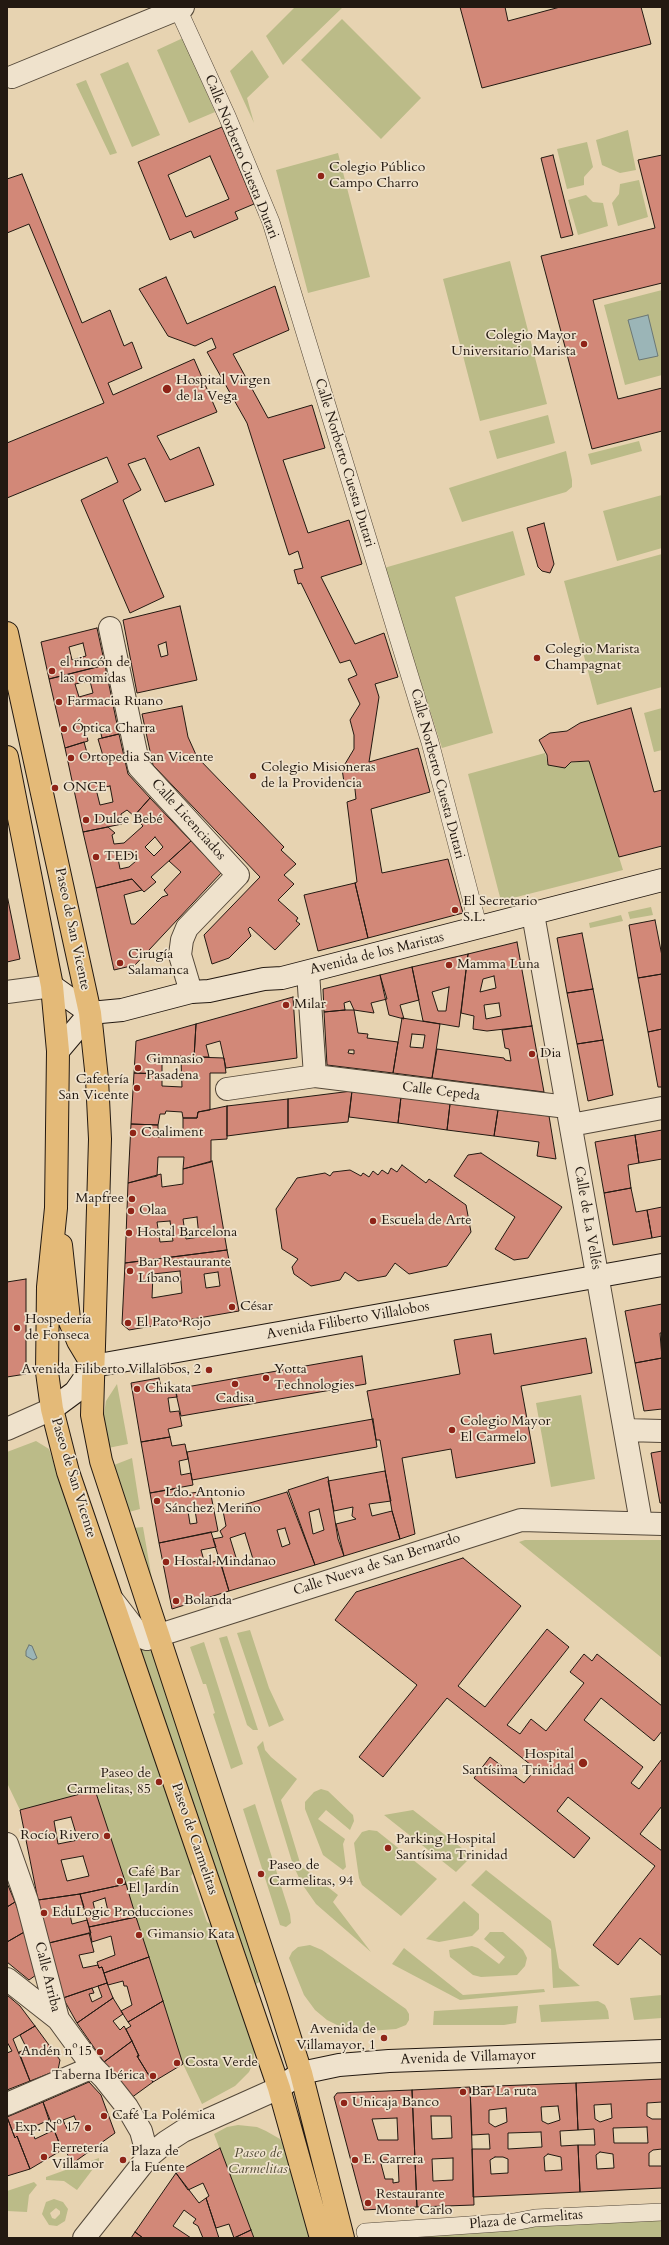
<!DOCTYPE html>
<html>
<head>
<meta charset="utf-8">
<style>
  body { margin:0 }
  #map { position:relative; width:669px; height:2245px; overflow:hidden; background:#e7d3b1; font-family:Cardo,serif }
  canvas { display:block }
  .frame { position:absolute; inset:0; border:8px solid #231911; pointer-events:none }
</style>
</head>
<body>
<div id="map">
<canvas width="669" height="2245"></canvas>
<div class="frame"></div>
</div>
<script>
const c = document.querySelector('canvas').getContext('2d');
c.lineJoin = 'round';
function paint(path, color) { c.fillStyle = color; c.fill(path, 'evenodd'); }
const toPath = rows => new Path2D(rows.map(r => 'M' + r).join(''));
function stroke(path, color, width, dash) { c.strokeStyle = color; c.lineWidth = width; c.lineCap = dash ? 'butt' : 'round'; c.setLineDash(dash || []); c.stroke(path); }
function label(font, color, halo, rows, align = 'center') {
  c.font = font + ' Cardo,serif'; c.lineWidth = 3.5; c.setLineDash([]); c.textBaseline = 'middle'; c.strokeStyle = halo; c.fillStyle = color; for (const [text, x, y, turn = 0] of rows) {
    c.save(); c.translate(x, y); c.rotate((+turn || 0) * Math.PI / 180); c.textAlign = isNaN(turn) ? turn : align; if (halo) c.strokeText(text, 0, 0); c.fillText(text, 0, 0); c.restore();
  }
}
paint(toPath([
  [295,7,343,7,283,65,266,36],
  [342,19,421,98,381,139,301,60],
  [183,38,215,112,189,123,157,50],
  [252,50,269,77,247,98,254,123,230,71],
  [128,62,160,135,132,147,100,74],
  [86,80,117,153,110,155,76,84],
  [628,130,636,170,620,173,602,165,596,140],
  [587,142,593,167,584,177,584,185,567,189,557,149],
  [338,153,370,277,308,293,276,170],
  [639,180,648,217,618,226,612,203,619,194,620,184],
  [586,195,593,202,603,203,608,226,578,235,568,200],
  [510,261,547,404,480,421,443,279],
  [662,290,662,375,625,385,604,305],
  [548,415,555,443,497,459,489,431],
  [639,441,642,451,591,465,588,454],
  [566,451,572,480,572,487,566,492,462,522,449,488],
  [662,495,662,548,617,561,603,511],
  [513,531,525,575,455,597,493,733,442,748,384,568],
  [662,554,662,687,597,705,564,581],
  [662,708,662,750,654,752,644,713],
  [545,753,548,765,589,761,623,870,501,901,468,774],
  [651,907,653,915,630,919,628,912],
  [621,915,623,921,590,928,589,923],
  [117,1384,128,1444,108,1448,104,1431,104,1414,106,1401],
  [581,1395,595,1479,551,1487,536,1403],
  [36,1441,49,1449,105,1613,196,1869,191,1876,207,1922,215,1927,254,2044,254,2061,249,2072,235,2086,202,2104,183,2064,95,1791,20,1810,7,1783,7,1452],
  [132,1458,140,1509,129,1512,114,1465],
  [143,1527,154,1591,133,1528],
  [525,1540,662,1540,662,1658,519,1542],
  [250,1630,269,1688,284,1720,269,1727,237,1633],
  [227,1636,258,1730,253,1730,247,1725,219,1638],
  [204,1642,243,1764,231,1769,213,1714,215,1713,206,1684,203,1684,190,1647],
  [137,1644,152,1652,261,1981,256,1984],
  [263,1741,265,1750,271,1757,297,1779,281,1800,301,1866,338,1895,333,1902,371,1952,316,1904,302,1884,293,1865,257,1747],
  [321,1789,328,1791,353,1815,354,1821,350,1830,326,1810,318,1819,345,1839,343,1844,346,1867,343,1870,323,1855,305,1809,305,1802,314,1792],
  [255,1804,290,1914,291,1923,286,1927,280,1925,243,1809],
  [413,1810,472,1856,456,1872,384,1815],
  [369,1830,377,1831,437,1879,401,1916,362,1885,359,1878,354,1843,362,1832],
  [486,1870,551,1921,559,1968,580,1986,553,1988,551,1949,471,1885],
  [464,1901,479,1914,479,1929,472,1936,439,1942,426,1939],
  [490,1932,503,1932,523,1950,527,1958,525,1966,517,1975,481,1977,473,1975,450,1957,449,1950,472,1946,478,1948,499,1964,505,1957,484,1939],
  [310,1945,322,1950,406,2009,409,2014,409,2020,406,2025,396,2029,356,2032,343,2028,327,2020,315,2010,304,1995,289,1958,292,1952,298,1947],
  [404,1948,463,1995,544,1989,545,1992,460,2000,392,1964],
  [662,1995,662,2018,634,2020,630,1998],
  [598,2001,605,2005,608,2011,609,2019,541,2022,539,2005],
  [518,2006,516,2023,504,2025,433,2025,434,2011],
  [238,2125,257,2127,266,2131,280,2139,285,2147,310,2238,254,2238,214,2134,227,2127],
  [99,2158,99,2161,77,2190,64,2181,46,2180,46,2177],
  [34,2182,37,2185,29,2195,27,2212,7,2211,7,2191],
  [54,2199,63,2202,68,2209,65,2221,57,2226,49,2225,42,2214,46,2202],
  [56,2208,60,2211,60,2214,55,2219,52,2218,50,2213],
  [662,2212,662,2238,367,2238]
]), '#bb8');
const water = toPath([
  [648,315,658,356,639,360,628,320,648,315],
  [29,1645,32,1646,37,1658,33,1660,26,1656,26,1651,29,1645]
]);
paint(water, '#9bb5b7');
stroke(water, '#6b7775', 1);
const building = toPath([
  [460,7,505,7,508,21,560,7,641,7,651,44,482,88,460,7],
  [222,127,254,204,235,212,238,219,194,238,191,231,170,240,138,162,222,127],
  [210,156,229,199,186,217,168,175,210,156],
  [553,155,573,235,561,238,541,158,553,155],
  [662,155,662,283,593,300,618,399,662,388,662,431,592,449,541,256,655,228,638,160,662,155],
  [22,174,82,323,110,310,124,346,132,342,142,368,108,383,113,395,194,359,217,412,157,436,170,460,199,447,214,485,165,502,145,458,128,464,141,490,123,500,164,597,130,613,81,500,118,482,107,457,7,498,7,443,104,403,29,224,7,233,7,179,22,174],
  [166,277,187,324,275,286,289,330,233,354,268,418,312,405,325,448,283,460,308,533,349,520,362,564,321,577,355,644,384,633,398,677,375,684,379,697,369,762,418,748,430,792,371,809,382,873,448,859,463,913,368,938,355,883,357,882,347,802,356,799,354,780,344,782,342,769,354,749,354,735,350,720,360,704,348,679,357,675,350,660,340,663,301,583,298,584,294,570,303,568,298,551,289,555,247,423,207,352,216,348,212,338,195,346,168,336,139,289,166,277],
  [544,523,554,564,550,573,542,571,538,567,527,528,544,523],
  [180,606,197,680,137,693,123,620,180,606],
  [166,642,168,655,161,657,158,645,166,642],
  [97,628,105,665,49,679,41,642,97,628],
  [83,643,86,656,72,660,69,647,83,643],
  [105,665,119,734,102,738,99,725,85,727,88,741,65,748,49,679,105,665],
  [90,681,93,693,79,697,75,684,90,681],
  [182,706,188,737,197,757,284,847,281,850,296,864,284,875,294,884,278,900,298,918,296,921,300,924,275,950,250,927,248,929,251,936,229,958,212,964,204,935,260,877,153,765,142,714,182,706],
  [631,708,654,792,662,790,662,846,619,857,589,761,571,762,565,768,548,765,547,755,539,740,550,733,567,731,580,723,631,708],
  [119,734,128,774,150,798,134,816,127,810,121,814,122,824,83,832,65,748,84,742,89,760,103,756,98,739,119,734],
  [110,786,113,802,100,805,96,789,110,786],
  [150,798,191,841,151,877,156,882,144,892,132,879,96,888,83,832,108,827,115,833,112,835,114,844,124,843,143,826,134,816,150,798],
  [155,837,163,847,154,856,145,847,155,837],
  [130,854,136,861,129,867,120,869,118,858,130,854],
  [191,841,221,873,135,965,114,970,96,888,132,879,142,890,124,895,131,924,135,924,162,897,168,895,164,890,181,872,169,861,191,841],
  [355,883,368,938,318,951,304,895,355,883],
  [7,895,20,959,7,962,7,895],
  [655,920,662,956,662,974,638,978,629,925,655,920],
  [582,933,593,989,567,993,557,938,582,933],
  [517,942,532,1026,487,1031,473,1029,474,1016,461,1013,468,954,517,942],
  [494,976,496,988,480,992,483,979,494,976],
  [499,1003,501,1016,486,1019,484,1005,499,1003],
  [468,954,459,1027,423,1021,412,967,468,954],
  [449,987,446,1011,438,1011,432,992,449,987],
  [412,967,419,1000,400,1005,404,1019,389,1015,380,975,412,967],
  [662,974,662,1029,648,1032,638,978,662,974],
  [380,975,387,999,371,1003,374,1013,354,1010,350,1001,344,1003,345,1010,324,1012,323,989,380,975],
  [593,989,603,1040,577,1044,567,993,593,989],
  [293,997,297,1058,226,1068,220,1041,206,1045,209,1057,194,1057,196,1024,293,997],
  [345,1010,354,1010,358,1033,368,1034,367,1038,398,1042,393,1073,327,1065,324,1012,345,1010],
  [349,1050,354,1050,354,1054,348,1053,349,1050],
  [402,1018,440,1024,432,1078,393,1073,402,1018],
  [412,1034,425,1035,423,1048,410,1047,412,1034],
  [196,1024,194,1059,181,1060,181,1056,162,1062,162,1074,134,1073,136,1041,196,1024],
  [532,1026,544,1092,432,1078,437,1049,504,1058,505,1060,511,1061,509,1049,505,1048,502,1030,532,1026],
  [662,1029,662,1087,658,1087,648,1032,662,1029],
  [603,1040,613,1095,588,1101,577,1044,603,1040],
  [194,1057,224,1058,226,1073,210,1073,210,1110,198,1112,197,1118,183,1118,182,1112,166,1111,165,1114,160,1114,158,1125,131,1124,134,1073,162,1074,162,1086,182,1087,181,1060,194,1059,194,1057],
  [352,1091,348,1122,288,1128,288,1099,352,1091],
  [352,1091,401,1097,398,1123,349,1117,352,1091],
  [401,1097,450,1104,447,1130,398,1123,401,1097],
  [288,1099,288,1128,227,1136,227,1106,288,1099],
  [450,1104,498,1110,494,1136,447,1130,450,1104],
  [227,1106,227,1139,211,1140,211,1162,183,1169,184,1157,158,1157,157,1176,128,1183,131,1124,158,1125,158,1137,183,1136,183,1118,197,1118,198,1112,227,1106],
  [498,1110,549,1116,556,1159,537,1156,539,1142,494,1136,498,1110],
  [662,1130,662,1159,639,1163,635,1135,662,1130],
  [635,1135,639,1163,628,1165,631,1188,604,1193,595,1142,635,1135],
  [481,1153,562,1207,528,1258,514,1260,495,1249,515,1217,454,1176,468,1155,481,1153],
  [212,1161,227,1250,125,1263,128,1183,161,1174,162,1187,183,1184,183,1169,212,1161],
  [197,1217,199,1237,186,1239,183,1219,197,1217],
  [170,1221,173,1241,160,1242,157,1222,170,1221],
  [402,1165,426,1183,429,1179,466,1205,471,1232,447,1266,409,1274,395,1263,386,1276,358,1281,345,1272,340,1280,311,1286,294,1274,292,1267,298,1259,282,1249,276,1209,297,1178,325,1173,330,1176,333,1172,350,1170,361,1176,363,1173,369,1177,373,1171,378,1175,382,1170,388,1174,391,1168,397,1172,402,1165],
  [631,1188,636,1212,647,1210,652,1238,613,1245,604,1193,631,1188],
  [662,1207,662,1236,652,1238,647,1210,662,1207],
  [227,1250,239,1311,129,1330,122,1324,125,1263,227,1250],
  [180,1271,182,1293,152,1298,153,1274,180,1271],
  [218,1272,220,1286,206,1288,204,1274,218,1272],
  [26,1279,26,1374,7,1377,7,1282,26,1279],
  [662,1304,662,1333,660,1333,662,1358,635,1363,625,1311,662,1304],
  [491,1334,494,1354,586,1338,592,1373,521,1386,535,1463,456,1478,451,1449,402,1458,415,1534,400,1539,392,1511,380,1440,376,1440,367,1391,460,1374,454,1340,491,1334],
  [362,1356,366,1384,181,1416,175,1389,362,1356],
  [662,1358,662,1409,644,1411,635,1363,662,1358],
  [159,1378,161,1387,175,1385,177,1397,168,1398,170,1412,179,1411,182,1426,168,1429,170,1437,141,1442,131,1383,159,1378],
  [373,1419,377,1447,192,1480,187,1452,373,1419],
  [170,1437,172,1446,185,1444,188,1459,179,1461,181,1475,191,1473,193,1485,150,1493,141,1442,170,1437],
  [662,1451,662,1503,660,1503,651,1453,662,1451],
  [385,1471,391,1501,369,1504,372,1516,392,1511,400,1539,344,1556,336,1524,356,1519,352,1516,353,1507,334,1511,328,1481,385,1471],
  [328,1477,338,1539,344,1556,315,1565,288,1490,328,1477],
  [319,1509,324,1530,313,1534,309,1512,319,1509],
  [180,1488,180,1495,210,1490,218,1531,159,1543,150,1493,180,1488],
  [195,1510,197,1523,190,1524,188,1511,195,1510],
  [287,1492,315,1565,229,1591,213,1539,223,1537,220,1531,226,1526,223,1511,287,1492],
  [285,1528,290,1544,282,1547,277,1530,285,1528],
  [245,1533,253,1559,238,1564,230,1538,245,1533],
  [211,1532,216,1547,201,1550,205,1564,220,1560,229,1591,172,1609,159,1543,211,1532],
  [463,1558,521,1606,458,1686,485,1707,547,1629,569,1647,507,1725,520,1734,531,1719,546,1731,584,1683,570,1672,584,1654,592,1661,597,1654,662,1706,662,1731,654,1741,601,1698,584,1720,643,1767,631,1783,639,1789,662,1759,662,1806,640,1834,662,1851,662,1956,640,1938,618,1965,593,1945,655,1866,568,1797,557,1811,590,1838,574,1858,474,1778,490,1757,524,1783,536,1769,447,1698,383,1777,359,1757,417,1685,335,1620,356,1592,463,1558],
  [95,1790,126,1884,80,1894,38,1900,20,1810,95,1790],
  [71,1817,78,1840,58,1844,54,1821,71,1817],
  [83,1856,89,1876,67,1881,61,1860,83,1856],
  [7,1883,15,1902,7,1907,7,1883],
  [126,1884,136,1917,89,1927,80,1894,126,1884],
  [105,1898,108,1911,96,1915,93,1902,105,1898],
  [80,1894,84,1907,69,1910,72,1924,87,1920,91,1933,49,1943,38,1900,80,1894],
  [15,1902,26,1931,7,1942,7,1907,15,1902],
  [136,1917,149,1957,104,1973,102,1967,99,1968,97,1962,115,1955,111,1936,92,1942,89,1927,136,1917],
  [26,1931,36,1975,29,1980,7,1962,7,1942,26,1931],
  [89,1933,94,1952,79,1955,83,1968,98,1965,99,1968,102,1967,107,1983,63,1998,49,1943,89,1933],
  [149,1957,163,2001,128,2022,121,2011,132,2005,127,1986,124,1986,123,1981,108,1985,104,1973,149,1957],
  [107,1983,113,1998,77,2023,63,1998,92,1988,94,1993,89,1994,92,2002,102,1997,98,1986,107,1983],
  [7,1995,20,2006,35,2026,13,2039,30,2081,7,2090,7,2053,12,2051,7,2042,7,1995],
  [113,1998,123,2014,113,2021,120,2030,124,2026,132,2041,104,2062,77,2023,113,1998],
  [163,2001,183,2064,153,2082,137,2056,139,2056,126,2029,131,2026,128,2022,163,2001],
  [35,2026,60,2060,58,2070,30,2081,19,2052,27,2049,20,2035,35,2026],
  [132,2041,139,2056,137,2056,153,2082,131,2098,104,2062,132,2041],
  [662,2079,662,2102,647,2103,647,2116,652,2119,662,2119,662,2149,653,2150,649,2153,649,2166,662,2166,662,2188,580,2192,578,2145,595,2145,594,2129,578,2130,576,2083,662,2079],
  [611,2104,612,2118,600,2122,595,2119,594,2105,611,2104],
  [647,2127,648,2143,614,2143,613,2128,647,2127],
  [600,2152,613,2154,614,2168,597,2169,596,2155,600,2152],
  [89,2082,101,2095,115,2133,73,2163,64,2149,62,2150,43,2102,89,2082],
  [74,2116,79,2127,68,2131,63,2120,74,2116],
  [576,2083,578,2130,560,2131,561,2146,578,2145,580,2192,473,2197,472,2149,490,2149,489,2134,472,2135,470,2087,576,2083],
  [558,2106,560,2120,548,2124,542,2121,541,2107,558,2106],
  [506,2108,507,2122,495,2127,489,2123,489,2110,506,2108],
  [541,2132,542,2147,508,2149,508,2133,541,2132],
  [548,2154,561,2157,562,2170,545,2171,544,2157,548,2154],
  [495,2157,503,2157,508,2159,508,2173,491,2174,490,2160,495,2157],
  [470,2087,474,2205,417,2207,412,2090,470,2087],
  [431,2116,451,2116,452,2138,432,2139,431,2116],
  [453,2158,453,2180,433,2181,432,2159,453,2158],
  [412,2090,417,2207,364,2210,334,2097,337,2093,412,2090],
  [397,2118,398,2140,378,2140,372,2119,397,2118],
  [380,2160,398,2160,399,2182,393,2183,393,2179,385,2179,380,2160],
  [43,2102,49,2120,31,2128,35,2139,54,2130,62,2150,30,2169,17,2136,15,2138,7,2117,43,2102],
  [7,2117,15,2138,17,2136,30,2169,7,2176,7,2117],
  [220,2148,251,2230,234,2238,229,2224,216,2228,206,2198,209,2196,203,2183,188,2190,176,2173,220,2148],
  [176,2173,199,2203,206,2198,219,2238,203,2238,198,2226,193,2223,196,2219,184,2210,173,2226,191,2238,143,2238,135,2232,176,2173],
  [251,2230,254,2238,233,2238,234,2238,251,2230],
  [135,2232,143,2238,131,2238,135,2232]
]);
paint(building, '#d28878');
stroke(building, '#231911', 1);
const pedestrian = toPath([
  [178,9,227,116,271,222,430,742,479,929],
  [365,2232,514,2222,535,2218,662,2212]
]);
const minor = toPath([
  [12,77,183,7],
  [110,628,139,767,238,875,187,928,182,940,180,955,191,992],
  [533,914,641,1522],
  [308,972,315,1076],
  [7,992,52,986],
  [227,1089,315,1076,567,1107],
  [571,1125,662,1108],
  [7,1429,52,1409],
  [625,1430,662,1431],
  [114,1602,141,1637,147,1639,521,1520,662,1524],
  [7,1844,27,1901,58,2019,93,2067,104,2078,127,2107,141,2131,148,2157],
  [7,1979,58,2019],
  [7,2104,93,2067],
  [84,2238,148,2157,166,2142,183,2131,279,2088]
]);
const secondary = toPath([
  [52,986,90,1013,122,1010,191,992,209,991,264,979,282,978,662,880],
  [58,1051,90,1013],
  [52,1409,75,1392,93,1366,662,1265],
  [279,2088,301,2073,339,2065,389,2061,662,2051]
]);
const trunk = toPath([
  [7,633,90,1013,97,1079,100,1139,92,1415,101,1461,278,2000,301,2073,343,2238],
  [7,757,52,986,58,1051,56,1208,48,1287,47,1372,52,1409,68,1472,279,2088,321,2238],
  [61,1245,69,1319,78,1341,93,1366]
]);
stroke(pedestrian, '#544839', 18);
stroke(minor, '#544839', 24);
stroke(secondary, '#231911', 24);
stroke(trunk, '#231911', 24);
stroke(pedestrian, '#efe2cc', 17);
stroke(minor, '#efe2cc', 22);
stroke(secondary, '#efe2cc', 22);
stroke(trunk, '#e4ba78', 22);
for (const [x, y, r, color] of [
  [321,176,4,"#8f2418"],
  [584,344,4,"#8f2418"],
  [167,389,5,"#8f2418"],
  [537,658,4,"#8f2418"],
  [52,671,4,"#8f2418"],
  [59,702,4,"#8f2418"],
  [64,729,4,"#8f2418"],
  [71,758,4,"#8f2418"],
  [253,776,4,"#8f2418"],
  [55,788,4,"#8f2418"],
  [86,820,4,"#8f2418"],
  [96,857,4,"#8f2418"],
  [455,910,4,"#8f2418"],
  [120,963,4,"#8f2418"],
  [449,965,4,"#8f2418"],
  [286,1005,4,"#8f2418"],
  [532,1054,4,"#8f2418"],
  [138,1068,4,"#8f2418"],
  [137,1088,4,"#8f2418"],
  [133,1133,4,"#8f2418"],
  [132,1199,4,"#8f2418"],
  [131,1211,4,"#8f2418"],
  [373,1221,4,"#8f2418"],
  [129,1233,4,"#8f2418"],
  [130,1271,4,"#8f2418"],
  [232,1307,4,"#8f2418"],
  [128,1323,4,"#8f2418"],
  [17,1328,4,"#8f2418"],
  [209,1370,4,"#8f2418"],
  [266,1378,4,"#8f2418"],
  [235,1384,4,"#8f2418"],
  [137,1389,4,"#8f2418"],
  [452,1430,4,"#8f2418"],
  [157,1501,4,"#8f2418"],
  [166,1562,4,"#8f2418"],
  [176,1601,4,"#8f2418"],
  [583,1763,5,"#8f2418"],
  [159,1782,4,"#8f2418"],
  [107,1836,4,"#8f2418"],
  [388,1848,4,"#8f2418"],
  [261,1874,4,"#8f2418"],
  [120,1881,4,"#8f2418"],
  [44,1913,4,"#8f2418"],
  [139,1935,4,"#8f2418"],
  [384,2038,4,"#8f2418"],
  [100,2052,4,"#8f2418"],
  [177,2063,4,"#8f2418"],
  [153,2076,4,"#8f2418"],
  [463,2092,4,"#8f2418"],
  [344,2103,4,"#8f2418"],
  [104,2116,4,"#8f2418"],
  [88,2128,4,"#8f2418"],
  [44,2157,4,"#8f2418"],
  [123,2160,4,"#8f2418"],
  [355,2160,4,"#8f2418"],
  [368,2203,4,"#8f2418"]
]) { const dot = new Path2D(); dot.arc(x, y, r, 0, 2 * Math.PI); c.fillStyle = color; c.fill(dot); stroke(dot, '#efe2cc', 1.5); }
label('14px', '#231911', '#efe2cc', [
  ["Calle Norberto Cuesta Dutari",241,157,68],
  ["Calle Norberto Cuesta Dutari",344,463,73],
  ["Calle Norberto Cuesta Dutari",437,774,75],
  ["Calle Licenciados",188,820,48],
  ["Paseo de San Vicente",72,929,78],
  ["Avenida de los Maristas",377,954,-14],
  ["Calle Cepeda",441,1092,7],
  ["Calle de La Vellés",587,1218,80],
  ["Avenida Filiberto Villalobos",348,1321,-10],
  ["Paseo de San Vicente",73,1478,73],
  ["Calle Nueva de San Bernardo",377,1565,-18],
  ["Paseo de Carmelitas",194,1839,71],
  ["Calle Arriba",47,1977,76],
  ["Avenida de Villamayor",468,2058,-2],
  ["Plaza de Carmelitas",526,2220,-5]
]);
label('14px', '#231911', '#efe2cc', [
  ["Colegio Público",329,168],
  ["Campo Charro",329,184],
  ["Colegio Mayor",576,336,"right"],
  ["Universitario Marista",576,352,"right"],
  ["Hospital Virgen",176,381],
  ["de la Vega",176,397],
  ["Colegio Marista",545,650],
  ["Champagnat",545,666],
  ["el rincón de",60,663],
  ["las comidas",60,679],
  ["Farmacia Ruano",67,702],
  ["Óptica Charra",72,729],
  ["Ortopedia San Vicente",79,758],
  ["Colegio Misioneras",261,768],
  ["de la Providencia",261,784],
  ["ONCE",63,788],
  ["Dulce Bebé",94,820],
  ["TEDi",104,857],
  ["El Secretario",463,902],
  ["S.L.",463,918],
  ["Cirugía",128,955],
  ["Salamanca",128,971],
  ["Mamma Luna",457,965],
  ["Milar",294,1005],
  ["Dia",540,1054],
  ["Gimnasio",146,1060],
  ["Pasadena",146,1076],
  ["Cafetería",129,1080,"right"],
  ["San Vicente",129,1096,"right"],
  ["Coaliment",141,1133],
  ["Mapfree",124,1199,"right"],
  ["Olaa",139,1211],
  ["Escuela de Arte",381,1221],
  ["Hostal Barcelona",137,1233],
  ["Bar Restaurante",138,1263],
  ["Líbano",138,1279],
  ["César",240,1307],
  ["Hospedería",25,1320],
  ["de Fonseca",25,1336],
  ["El Pato Rojo",136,1323],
  ["Avenida Filiberto Villalobos, 2",201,1370,"right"],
  ["Yotta",274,1370],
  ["Technologies",274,1386],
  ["Chikata",145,1389],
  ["Cadisa",235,1399,"center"],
  ["Colegio Mayor",460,1422],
  ["El Carmelo",460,1438],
  ["Ldo. Antonio",165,1493],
  ["Sánchez Merino",165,1509],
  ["Hostal Mindanao",174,1562],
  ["Bolanda",184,1601],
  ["Hospital",574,1755,"right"],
  ["Santísima Trinidad",574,1771,"right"],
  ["Paseo de",151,1774,"right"],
  ["Carmelitas, 85",151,1790,"right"],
  ["Rocío Rivero",99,1836,"right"],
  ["Parking Hospital",396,1840],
  ["Santísima Trinidad",396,1856],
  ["Paseo de",269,1866],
  ["Carmelitas, 94",269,1882],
  ["Café Bar",128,1873],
  ["El Jardín",128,1889],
  ["EduLogic Producciones",52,1913],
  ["Gimansio Kata",147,1935],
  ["Avenida de",376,2030,"right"],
  ["Villamayor, 1",376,2046,"right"],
  ["Andén nº15",92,2052,"right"],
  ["Costa Verde",185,2063],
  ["Taberna Ibérica",145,2076,"right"],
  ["Bar La ruta",471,2092],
  ["Unicaja Banco",352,2103],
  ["Café La Polémica",112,2116],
  ["Exp. Nº 17",80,2128,"right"],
  ["Ferretería",52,2149],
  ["Villamor",52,2165],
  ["Plaza de",131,2152],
  ["la Fuente",131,2168],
  ["E. Carrera",363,2160],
  ["Restaurante",376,2195],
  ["Monte Carlo",376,2211]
], 'left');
label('italic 14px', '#514a35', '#efe2cc', [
  ["Paseo de",258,2154],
  ["Carmelitas",258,2170]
]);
</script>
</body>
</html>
